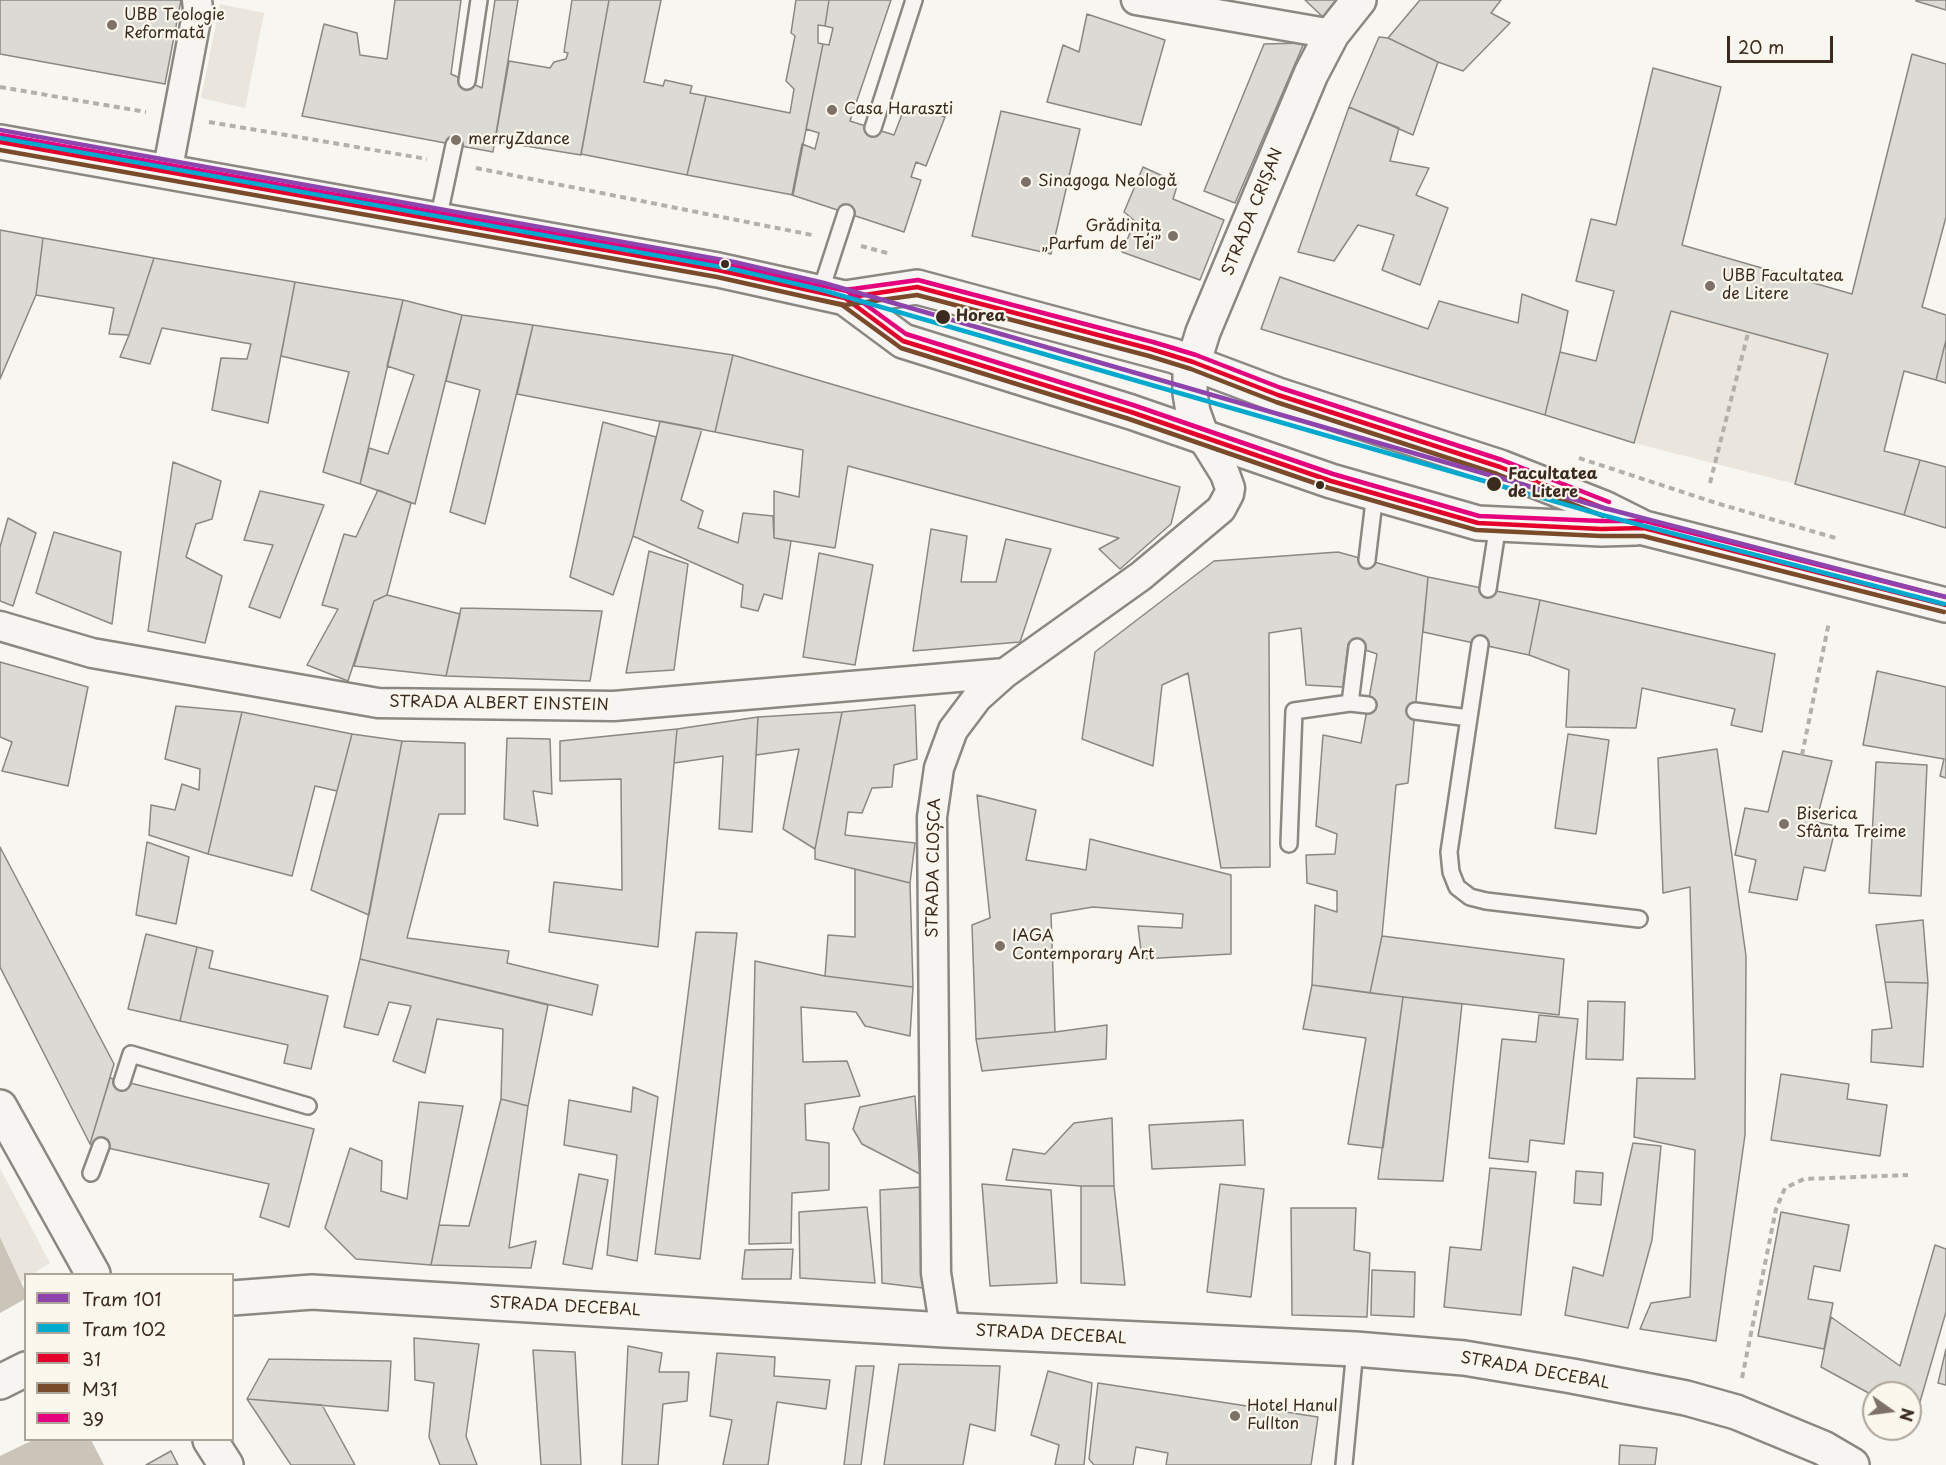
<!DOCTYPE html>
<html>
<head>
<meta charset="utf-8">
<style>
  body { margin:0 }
  #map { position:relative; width:1946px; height:1465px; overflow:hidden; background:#f8f6f0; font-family:"Playpen Sans",sans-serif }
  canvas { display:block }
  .legend { position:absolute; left:24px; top:1273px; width:210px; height:168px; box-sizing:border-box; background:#fbf7ec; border:2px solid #aea59a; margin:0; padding:8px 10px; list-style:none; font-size:18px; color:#3b2a1e }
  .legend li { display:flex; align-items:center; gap:12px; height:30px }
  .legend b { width:30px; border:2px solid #aea59a }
  .north { position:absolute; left:1862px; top:1381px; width:60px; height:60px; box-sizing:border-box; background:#fbf7ec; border:2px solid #aea59a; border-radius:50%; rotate:104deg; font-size:16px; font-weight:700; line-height:24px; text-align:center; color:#3b2a1e }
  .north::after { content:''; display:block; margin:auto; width:21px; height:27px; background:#7d7168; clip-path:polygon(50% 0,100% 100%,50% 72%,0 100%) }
  .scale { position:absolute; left:1727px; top:36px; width:106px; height:27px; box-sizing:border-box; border:3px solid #3b2a1e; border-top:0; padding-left:8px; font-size:18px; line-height:21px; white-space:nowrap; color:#3b2a1e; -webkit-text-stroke:4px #fbf7ec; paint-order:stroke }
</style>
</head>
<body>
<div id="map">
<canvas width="1946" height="1465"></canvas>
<ul class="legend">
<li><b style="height:8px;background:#8e44ad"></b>Tram 101</li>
<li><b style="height:8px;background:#00a9ce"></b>Tram 102</li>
<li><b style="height:8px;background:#e4002b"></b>31</li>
<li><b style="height:8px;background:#7a4b2a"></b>M31</li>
<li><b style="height:8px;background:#e5007d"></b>39</li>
</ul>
<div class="north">N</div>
<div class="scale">20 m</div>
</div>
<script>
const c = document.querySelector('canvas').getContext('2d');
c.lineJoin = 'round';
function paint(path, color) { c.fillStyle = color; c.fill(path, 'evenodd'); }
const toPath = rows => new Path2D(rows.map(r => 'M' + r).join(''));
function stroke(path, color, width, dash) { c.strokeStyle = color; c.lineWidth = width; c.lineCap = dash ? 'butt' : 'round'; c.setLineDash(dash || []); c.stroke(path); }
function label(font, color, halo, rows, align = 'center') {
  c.font = font + ' "Playpen Sans",sans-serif'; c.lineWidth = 4.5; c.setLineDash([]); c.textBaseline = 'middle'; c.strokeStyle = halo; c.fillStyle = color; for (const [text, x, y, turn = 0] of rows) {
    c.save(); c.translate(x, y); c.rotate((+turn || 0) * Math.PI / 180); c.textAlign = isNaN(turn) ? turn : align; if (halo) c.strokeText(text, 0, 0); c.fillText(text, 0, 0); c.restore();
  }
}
paint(toPath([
  [220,4,264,13,245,108,201,98],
  [1671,311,1828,354,1795,484,1634,443],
  [0,1168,50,1263,32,1274,26,1274,25,1279,21,1282,0,1237]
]), '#eae6dd');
paint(toPath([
  [0,1237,25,1291,26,1440,91,1440,104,1465,0,1465]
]), '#cac4b9');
paint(toPath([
  [25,1299,26,1440,33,1440,0,1456,0,1313]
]), '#f8f6f0');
const building = toPath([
  [0,0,181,0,165,84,0,54,0,0],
  [395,0,461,0,451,74,482,88,495,0,518,0,493,152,302,116,324,24,357,33,360,55,387,59,395,0],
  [572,0,609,0,581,155,495,141,509,61,550,68,554,62,566,59,568,53,564,52,572,0],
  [609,0,661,0,644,82,663,86,665,80,692,86,690,93,706,96,687,175,581,154,609,0],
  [796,0,829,0,825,26,818,25,818,43,823,44,793,195,687,175,706,96,790,113,794,89,786,81,795,36,791,33,796,0],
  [829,0,891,0,850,121,894,135,906,104,945,117,926,166,916,162,911,177,921,180,904,232,792,195,802,144,815,149,819,133,806,129,823,44,829,45,833,28,825,26,829,0],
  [1305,0,1343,0,1325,19,1305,0],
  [1420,0,1501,0,1491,13,1510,23,1463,71,1438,62,1388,38,1420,0],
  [1916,0,1946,0,1946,10,1916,1,1916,0],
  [1087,14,1165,40,1141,125,1047,102,1063,45,1079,52,1087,14],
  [1379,37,1388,38,1438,62,1413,135,1349,107,1379,37],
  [1304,43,1235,203,1204,191,1264,44,1304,43],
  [1912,54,1946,64,1946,217,1922,307,1946,315,1946,340,1936,380,1904,371,1884,451,1920,460,1904,515,1795,484,1828,354,1671,311,1634,443,1545,415,1560,352,1596,361,1614,291,1576,281,1591,219,1616,225,1653,68,1721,87,1682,245,1852,294,1912,54],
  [1349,107,1399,128,1390,161,1429,168,1416,195,1448,208,1420,285,1382,270,1394,235,1358,225,1334,261,1298,252,1349,107],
  [1001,111,1080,129,1051,254,972,236,1001,111],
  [1143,167,1178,183,1173,199,1224,220,1200,280,1122,252,1135,221,1124,212,1143,167],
  [0,230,43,238,36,295,0,379,0,230],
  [43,238,154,258,129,335,109,334,114,308,36,295,43,238],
  [154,258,295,282,268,423,212,410,221,358,247,359,251,344,162,328,150,364,120,357,129,335,154,258],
  [1280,277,1428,329,1439,301,1518,323,1522,294,1568,311,1560,352,1545,415,1261,329,1280,277],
  [295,282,403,300,360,484,323,472,349,372,281,356,295,282],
  [403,300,462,315,415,504,360,484,369,448,388,454,414,375,387,366,403,300],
  [462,315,533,325,485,524,450,512,480,390,446,381,462,315],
  [533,325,733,355,715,432,517,394,533,325],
  [1946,340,1946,383,1936,380,1946,340],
  [733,355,1180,487,1171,524,1120,569,1099,549,1119,538,848,466,835,548,774,538,774,491,799,497,803,450,715,432,733,355],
  [660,421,702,429,681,500,703,511,698,528,738,543,743,513,773,516,774,538,791,541,782,599,764,594,758,611,741,607,743,585,633,536,660,421],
  [603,422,656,437,633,536,613,595,570,577,603,422],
  [1920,460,1946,467,1946,528,1904,515,1920,460],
  [173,462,221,481,212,519,196,524,186,557,222,576,205,643,148,631,173,462],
  [378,490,411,503,387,595,374,601,348,681,307,665,338,609,322,605,344,534,356,537,378,490],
  [260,491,324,505,280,618,249,607,273,545,244,540,260,491],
  [8,518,36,533,13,606,0,601,0,547,8,518],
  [931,529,967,536,961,582,996,582,1006,539,1051,549,1020,642,913,651,931,529],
  [54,532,121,552,112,624,36,593,54,532],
  [649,551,688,564,674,670,626,673,649,551],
  [1338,552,1428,577,1408,783,1396,785,1382,936,1370,993,1312,985,1315,905,1337,912,1337,891,1307,883,1306,855,1335,854,1337,834,1316,826,1323,735,1361,743,1377,654,1348,644,1343,687,1306,685,1301,628,1269,633,1270,867,1221,868,1188,673,1162,685,1153,766,1082,739,1095,652,1214,561,1338,552],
  [819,553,873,565,855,665,803,657,819,553],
  [1428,577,1540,600,1529,655,1423,632,1428,577],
  [387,595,460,614,446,676,354,666,374,601,387,595],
  [1540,600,1775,654,1762,732,1731,725,1735,709,1642,688,1636,728,1566,727,1569,670,1529,655,1540,600],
  [461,608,602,611,590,681,446,676,461,608],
  [0,662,88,687,68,786,2,771,12,742,0,737,0,662],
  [1877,671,1946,687,1946,778,1940,776,1944,759,1863,745,1877,671],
  [915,705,917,759,894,765,892,787,872,788,862,813,848,812,845,835,915,843,910,883,815,859,815,849,842,712,915,705],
  [176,706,242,712,208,854,149,835,151,805,175,810,182,784,199,790,200,769,165,759,176,706],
  [242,712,352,734,337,791,315,786,292,876,208,854,242,712],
  [842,712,815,849,783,829,799,749,756,755,758,717,842,712],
  [758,717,752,832,719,829,723,756,674,763,677,729,758,717],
  [677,729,658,947,549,932,554,882,622,890,621,779,560,781,560,741,677,729],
  [352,734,402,741,369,915,311,890,352,734],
  [1568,734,1609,740,1596,834,1555,828,1568,734],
  [507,738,550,739,552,794,533,791,538,826,504,819,507,738],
  [402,741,465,743,465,814,439,814,407,938,509,951,507,963,598,985,592,1015,360,959,402,741],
  [1717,749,1746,956,1745,1135,1716,1341,1640,1329,1651,1303,1690,1297,1695,1150,1634,1137,1637,1078,1695,1079,1690,887,1663,893,1658,758,1717,749],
  [1783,751,1832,761,1816,822,1836,826,1825,871,1804,867,1797,900,1749,892,1756,860,1735,855,1745,808,1768,812,1783,751],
  [1876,762,1927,765,1921,896,1869,893,1876,762],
  [977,795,1036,810,1026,860,1086,870,1090,839,1231,875,1231,954,1142,959,1138,926,1182,928,1183,914,1093,907,1051,914,1055,1032,976,1039,972,925,990,918,977,795],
  [147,842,189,857,176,924,136,915,147,842],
  [0,847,114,1064,90,1144,0,967,0,847],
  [855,869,910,883,913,987,825,976,828,935,855,937,855,869],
  [1923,920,1928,983,1885,982,1876,925,1923,920],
  [696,932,737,933,700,1259,655,1254,696,932],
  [146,934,197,947,180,1021,128,1009,146,934],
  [1382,936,1564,959,1559,1015,1370,993,1382,936],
  [197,947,213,951,209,968,328,996,311,1069,284,1063,288,1045,180,1021,197,947],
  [360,959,548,1005,528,1106,501,1099,503,1029,437,1019,425,1073,393,1061,411,1006,389,1002,378,1035,344,1027,360,959],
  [755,961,825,976,913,987,910,1036,865,1026,856,1012,801,1007,803,1062,847,1061,860,1096,805,1104,806,1140,829,1143,829,1190,792,1193,791,1243,749,1244,755,961],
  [1885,982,1928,983,1923,1067,1871,1062,1872,1030,1892,1028,1885,982],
  [1312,985,1403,997,1383,1148,1348,1144,1366,1038,1303,1029,1312,985],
  [1403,997,1462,1004,1443,1181,1378,1179,1403,997],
  [1588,1001,1625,1002,1623,1060,1586,1059,1588,1001],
  [1539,1015,1578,1019,1564,1144,1530,1140,1528,1162,1489,1158,1502,1039,1536,1042,1539,1015],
  [1107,1025,1106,1059,982,1071,976,1039,1055,1032,1107,1025],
  [1781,1074,1849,1084,1847,1099,1887,1105,1880,1156,1771,1140,1781,1074],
  [110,1078,314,1129,289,1227,260,1217,269,1184,90,1144,110,1078],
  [633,1087,658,1097,637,1261,607,1255,617,1155,564,1145,569,1100,631,1112,633,1087],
  [915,1096,920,1174,862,1144,853,1129,860,1107,915,1096],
  [501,1099,528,1106,509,1248,536,1241,531,1268,431,1265,439,1225,469,1226,501,1099],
  [419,1102,463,1106,431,1265,356,1259,325,1228,350,1148,382,1161,381,1191,407,1199,419,1102],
  [1112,1118,1114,1186,1081,1186,1006,1180,1013,1149,1045,1154,1074,1123,1112,1118],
  [1243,1120,1245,1165,1152,1169,1149,1125,1243,1120],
  [1633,1143,1661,1146,1652,1240,1628,1328,1565,1315,1573,1267,1603,1276,1633,1143],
  [1490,1168,1536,1172,1521,1315,1444,1307,1450,1247,1481,1250,1490,1168],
  [1576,1171,1603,1173,1601,1205,1574,1203,1576,1171],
  [579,1174,608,1180,592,1269,563,1264,579,1174],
  [982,1184,1051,1190,1057,1283,990,1286,982,1184],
  [1220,1184,1264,1189,1251,1297,1207,1292,1220,1184],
  [1081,1186,1114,1186,1125,1285,1081,1283,1081,1186],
  [922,1187,923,1288,882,1283,880,1190,922,1187],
  [867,1207,875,1283,800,1278,799,1212,867,1207],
  [1291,1208,1356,1208,1354,1250,1370,1253,1367,1317,1292,1315,1291,1208],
  [1781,1212,1849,1225,1840,1271,1814,1266,1808,1299,1833,1303,1824,1349,1758,1336,1781,1212],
  [1935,1245,1946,1249,1946,1312,1915,1419,1910,1416,1910,1393,1874,1393,1874,1396,1821,1367,1831,1317,1900,1366,1935,1245],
  [793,1249,791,1279,742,1279,745,1250,793,1249],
  [1372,1270,1415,1272,1414,1317,1371,1315,1372,1270],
  [414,1338,479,1344,466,1436,477,1465,440,1465,429,1437,434,1383,415,1380,414,1338],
  [628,1346,662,1353,659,1372,689,1372,687,1401,663,1404,658,1465,622,1465,628,1346],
  [1946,1349,1946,1385,1938,1383,1946,1349],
  [533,1350,575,1352,581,1465,541,1465,533,1350],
  [717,1353,775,1357,774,1376,830,1380,826,1409,777,1402,768,1465,723,1465,732,1420,710,1416,717,1353],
  [269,1359,391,1361,388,1411,247,1399,269,1359],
  [899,1364,1000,1366,995,1431,970,1424,963,1465,884,1465,899,1364],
  [856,1366,874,1366,861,1465,844,1465,856,1366],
  [1048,1371,1092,1383,1084,1465,1055,1465,1059,1445,1031,1435,1048,1371],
  [1098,1383,1318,1417,1311,1465,1166,1465,1168,1453,1136,1447,1133,1465,1094,1465,1089,1459,1098,1383],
  [247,1399,322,1405,355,1465,291,1465,247,1399],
  [1620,1445,1657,1448,1655,1465,1619,1465,1620,1445],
  [171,1451,178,1465,146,1465,171,1451]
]);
paint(building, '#dcdad5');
stroke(building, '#8b8781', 1.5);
const service = toPath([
  [467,81,479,0],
  [873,128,914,0],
  [438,220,454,145],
  [820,293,846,213],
  [1367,560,1375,493],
  [1488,589,1498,524],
  [1480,644,1449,852,1451,872,1457,887,1470,897,1486,901,1639,919],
  [1350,703,1368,705],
  [1415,711,1469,718],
  [1289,844,1294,711,1350,703,1357,647],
  [122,1082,131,1054,308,1106],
  [91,1173,101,1146],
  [1344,1465,1355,1349]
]);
const minor = toPath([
  [1136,0,1332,34],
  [167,173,198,9,197,0],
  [0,626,92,653,378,703,614,706,1005,673],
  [945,1330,936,1273,932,817,939,768,953,730,977,698,1005,673,1141,576,1221,509,1229,494,1230,488,1225,474,1202,437]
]);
const tertiary = toPath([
  [1202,437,1193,412,1190,393,1190,374,1203,332,1311,74,1332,34,1359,0],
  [232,1298,312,1292,945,1330,1355,1349,1464,1358,1572,1376,1686,1398,1736,1412,1823,1448,1852,1465]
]);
const secondary = toPath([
  [0,1107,93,1274],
  [0,1382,26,1369],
  [210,1440,226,1465]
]);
const primary = toPath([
  [0,142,718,270,845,298,917,287,1174,356,1278,395,1500,467,1604,508,1644,528,1946,605],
  [845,298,903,341,1131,412,1331,481,1478,523,1601,529,1636,528]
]);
stroke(service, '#8b8781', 20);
stroke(minor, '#8b8781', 33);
stroke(tertiary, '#8b8781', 38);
stroke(secondary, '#8b8781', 38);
stroke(primary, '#8b8781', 38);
stroke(toPath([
  [0,87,146,112],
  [209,122,427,159],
  [476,168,812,235],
  [861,246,891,254],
  [1579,458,1716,503,1839,539],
  [1710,483,1748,333],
  [1802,755,1829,622],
  [1742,1378,1776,1209,1785,1188,1804,1179,1908,1175]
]), '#b3b0ac', 4, [6, 4.5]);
stroke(service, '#f6f5f1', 15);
stroke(minor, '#f6f5f1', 28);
stroke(tertiary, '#f6f5f1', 33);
stroke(secondary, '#f6f5f1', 33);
stroke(primary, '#f6f5f1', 33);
stroke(toPath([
  [0,142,718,270,845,298,903,341,1131,412,1331,481,1478,523,1601,529,1644,528,1946,605],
  [818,292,845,298,917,287,1151,349,1193,362,1278,395,1500,467,1606,509]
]), '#e4002b', 4.5);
stroke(toPath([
  [0,150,717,277,842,305,901,348,1129,419,1329,488,1476,530,1601,536,1643,536,1944,612],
  [816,299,845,305,917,295,1149,356,1191,369,1276,402,1497,474,1603,516]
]), '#7a4b2a', 4.5);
stroke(toPath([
  [1,135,719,263,847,291,906,334,1133,405,1333,474,1479,516,1601,521,1645,521,1946,597],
  [820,285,845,290,918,280,1153,342,1196,355,1281,388,1502,460,1609,502]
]), '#e5007d', 4.5);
stroke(toPath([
  [0,130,734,262,824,283,1604,508,1946,597]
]), '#8e44ad', 4.5);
stroke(toPath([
  [0,138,732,269,822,290,1602,515,1944,604]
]), '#00a9ce', 4.5);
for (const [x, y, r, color] of [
  [112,25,6,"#7d7168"],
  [832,110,6,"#7d7168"],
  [456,140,6,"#7d7168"],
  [1026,182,6,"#7d7168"],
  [1173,236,6,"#7d7168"],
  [725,264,5,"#3b2a1e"],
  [1710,286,6,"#7d7168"],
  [943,317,8,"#3b2a1e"],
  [1494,484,8,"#3b2a1e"],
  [1320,485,5,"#3b2a1e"],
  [1784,824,6,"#7d7168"],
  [1000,946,6,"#7d7168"],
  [1235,1416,6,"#7d7168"]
]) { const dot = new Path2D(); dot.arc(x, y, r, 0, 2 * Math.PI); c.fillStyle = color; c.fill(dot); stroke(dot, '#fbf7ec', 2); }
label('16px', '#3b2a1e', '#fbf7ec', [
  ["UBB Teologie",124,16],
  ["Reformată",124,34],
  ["Casa Haraszti",844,110],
  ["merryZdance",468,140],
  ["Sinagoga Neologă",1038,182],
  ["Grădinița",1161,227,"right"],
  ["„Parfum de Tei”",1161,245,"right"],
  ["UBB Facultatea",1722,277],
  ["de Litere",1722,295],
  ["Biserica",1796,815],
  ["Sfânta Treime",1796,833],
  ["IAGA",1012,937],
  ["Contemporary Art",1012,955],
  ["Hotel Hanul",1247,1407],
  ["Fullton",1247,1425]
], 'left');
label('16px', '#3b2a1e', '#fbf7ec', [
  ["STRADA CRIȘAN",1253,212,-68],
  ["STRADA ALBERT EINSTEIN",499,704,1],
  ["STRADA CLOȘCA",934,868,-89],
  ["STRADA DECEBAL",565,1307,3],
  ["STRADA DECEBAL",1051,1335,3],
  ["STRADA DECEBAL",1535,1371,10]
]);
label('bold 16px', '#3b2a1e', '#fbf7ec', [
  ["Horea",956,317],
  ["Facultatea",1508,475],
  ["de Litere",1508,493]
], 'left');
</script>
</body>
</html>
